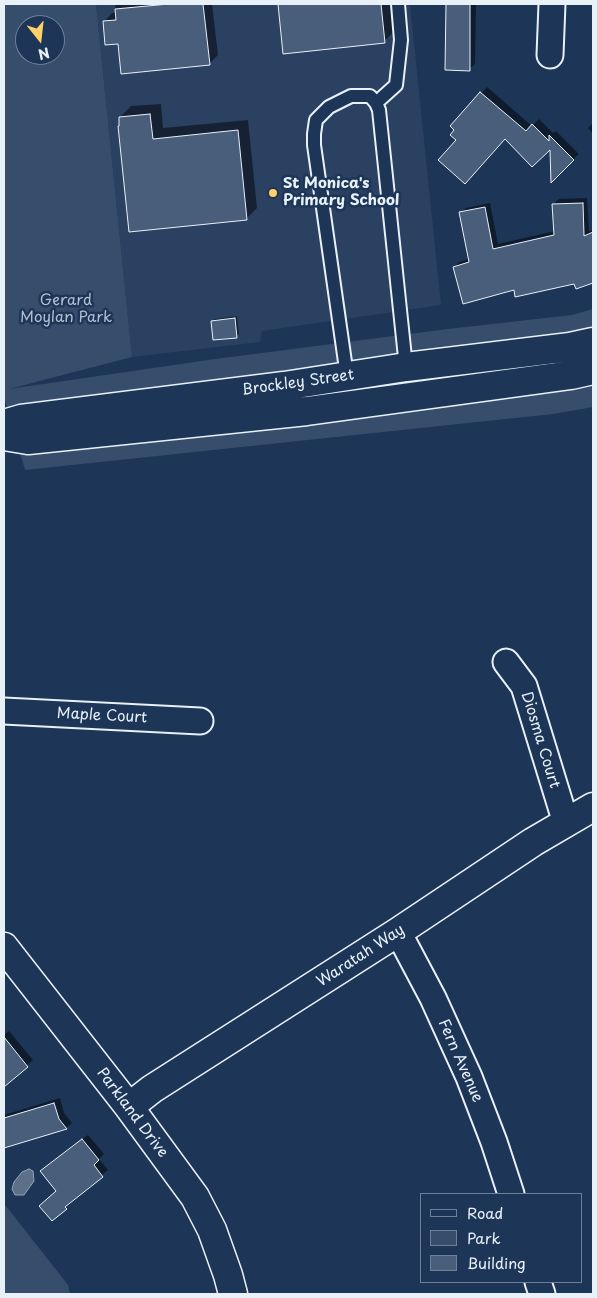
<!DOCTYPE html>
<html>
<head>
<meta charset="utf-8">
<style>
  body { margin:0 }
  #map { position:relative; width:597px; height:1298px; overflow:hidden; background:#1d3557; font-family:"Playpen Sans",sans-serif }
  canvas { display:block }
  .frame { position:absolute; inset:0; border:5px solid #e8f1f8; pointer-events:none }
  .legend { position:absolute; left:420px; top:1193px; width:162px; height:90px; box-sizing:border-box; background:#1d3557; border:1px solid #6e8097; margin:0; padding:6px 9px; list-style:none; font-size:15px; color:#e8f1f8 }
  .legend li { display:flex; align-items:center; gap:10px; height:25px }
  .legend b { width:25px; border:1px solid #6e8097 }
  .north { position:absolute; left:15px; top:15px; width:50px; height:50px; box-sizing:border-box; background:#1d3557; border:1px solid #6e8097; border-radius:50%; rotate:164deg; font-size:14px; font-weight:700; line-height:20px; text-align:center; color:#e8f1f8 }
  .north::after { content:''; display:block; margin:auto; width:18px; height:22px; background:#ffd166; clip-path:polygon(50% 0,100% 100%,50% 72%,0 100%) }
</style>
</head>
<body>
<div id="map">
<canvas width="597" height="1298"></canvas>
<div class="frame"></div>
<ul class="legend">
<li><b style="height:6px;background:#1d3557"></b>Road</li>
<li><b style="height:14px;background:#374d6c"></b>Park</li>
<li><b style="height:14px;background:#495e7a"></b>Building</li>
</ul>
<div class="north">N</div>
</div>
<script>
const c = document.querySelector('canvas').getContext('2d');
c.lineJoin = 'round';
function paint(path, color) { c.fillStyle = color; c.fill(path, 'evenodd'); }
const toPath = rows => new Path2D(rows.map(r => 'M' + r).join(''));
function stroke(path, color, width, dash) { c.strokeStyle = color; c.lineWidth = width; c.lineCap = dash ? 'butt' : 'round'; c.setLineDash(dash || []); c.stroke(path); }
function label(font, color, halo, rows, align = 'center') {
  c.font = font + ' "Playpen Sans",sans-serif'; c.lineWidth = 5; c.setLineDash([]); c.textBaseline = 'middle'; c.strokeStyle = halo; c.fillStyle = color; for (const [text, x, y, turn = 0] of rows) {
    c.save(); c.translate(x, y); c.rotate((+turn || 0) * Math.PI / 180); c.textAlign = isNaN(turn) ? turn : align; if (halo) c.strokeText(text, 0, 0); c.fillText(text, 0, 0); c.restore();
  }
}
paint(toPath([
  [96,4,410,4,441,305,262,331,260,342,132,357]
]), '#2a4162');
paint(toPath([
  [4,4,96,4,132,357,9,389,215,359,448,329,572,315,593,309,593,407,553,414,25,470,4,397],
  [25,25,55,25,55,55,25,55],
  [6,1206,68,1285,70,1294,4,1294,4,1207]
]), '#374d6c');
const water = toPath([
  [29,1169,33,1171,34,1181,24,1195,15,1195,12,1189,14,1182,22,1172,29,1169]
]);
paint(water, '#5d7089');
stroke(water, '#95a4b5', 1);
paint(toPath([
  [115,4,212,4,218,55,209,64,104,22,112,13,116,13],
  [279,4,390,4,393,33,384,41,285,52],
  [448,4,476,4,475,64,469,69,446,69],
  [487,87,532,126,539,119,553,133,556,131,579,154,552,180,551,147,505,138,457,140,456,130,452,126],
  [161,104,163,128,248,120,257,208,246,219,120,117,131,106],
  [593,123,593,134,588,128],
  [587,198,589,231,593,230,593,282,576,288,575,282,515,289,454,267,459,262,470,259,460,213,466,208,490,203,498,244,555,231,553,204,559,199],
  [237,316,239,334,236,337,213,321,215,319],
  [9,1031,33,1060,4,1086,4,1035],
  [60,1098,64,1113,72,1123,66,1128,4,1146,4,1115],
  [88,1135,104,1154,99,1159,108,1170,70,1201,71,1203,53,1219,58,1191,47,1166]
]), '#0007');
const building = toPath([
  [169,4,203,4,210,65,121,74,118,44,105,45,103,21,116,20,115,9,169,4],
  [278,4,381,4,385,43,283,54,278,4],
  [446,4,470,4,470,71,445,70,446,4],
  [480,92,526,131,532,124,549,141,549,135,574,160,551,183,550,150,532,167,505,139,465,184,438,160,456,140,450,135,454,130,450,126,480,92],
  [150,114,153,139,238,130,247,220,129,232,118,126,119,126,119,117,150,114],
  [583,203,584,236,593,232,593,283,576,289,574,284,515,297,514,290,463,304,453,267,469,262,459,212,485,207,493,249,554,235,552,204,583,203],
  [235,318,237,338,213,340,211,321,235,318],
  [4,1037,28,1067,4,1087,4,1037],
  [54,1103,59,1119,67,1129,4,1148,4,1118,54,1103],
  [82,1139,99,1160,94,1165,103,1177,65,1207,67,1209,52,1221,39,1206,56,1191,40,1171,82,1139]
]);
paint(building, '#495e7a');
stroke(building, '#e8f1f8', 1);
const service = toPath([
  [376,103,396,85,401,40,398,4],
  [347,376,314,145,314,134,316,120,329,107,351,96,370,96,376,103,379,110,406,367]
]);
const minor = toPath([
  [550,55,552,4],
  [506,662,524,686,566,823],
  [4,711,200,721],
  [398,932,433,998,469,1077,494,1142,511,1194],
  [538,1282,542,1294]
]);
const tertiary = toPath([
  [4,947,129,1107,195,1197,212,1230,228,1275,233,1294],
  [129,1107,152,1089,398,932,533,842,593,807]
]);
const secondary = toPath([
  [4,424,21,419,284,386,406,367,570,347,593,342],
  [4,436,28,440,307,411,571,375,593,370]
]);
stroke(service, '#e8f1f8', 16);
stroke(minor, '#e8f1f8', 29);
stroke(tertiary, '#e8f1f8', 31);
stroke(secondary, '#e8f1f8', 31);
stroke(service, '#1d3557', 12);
stroke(minor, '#1d3557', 25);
stroke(tertiary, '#1d3557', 28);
stroke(secondary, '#1d3557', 28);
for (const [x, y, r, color] of [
  [273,193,5,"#ffd166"]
]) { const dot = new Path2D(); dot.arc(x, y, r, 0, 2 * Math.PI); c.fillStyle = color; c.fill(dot); stroke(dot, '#1d3557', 2); }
label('bold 15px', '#e8f1f8', '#1d3557', [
  ["St Monica's",283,184],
  ["Primary School",283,201]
], 'left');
label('15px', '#b3c0ce', '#1d3557', [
  ["Gerard",66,301],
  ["Moylan Park",66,318]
]);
label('15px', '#e8f1f8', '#1d3557', [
  ["Brockley Street",298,383,-8],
  ["Maple Court",102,716,3],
  ["Diosma Court",540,740,73],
  ["Waratah Way",361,956,-33],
  ["Fern Avenue",460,1061,66],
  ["Parkland Drive",132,1113,53]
]);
</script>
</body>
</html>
